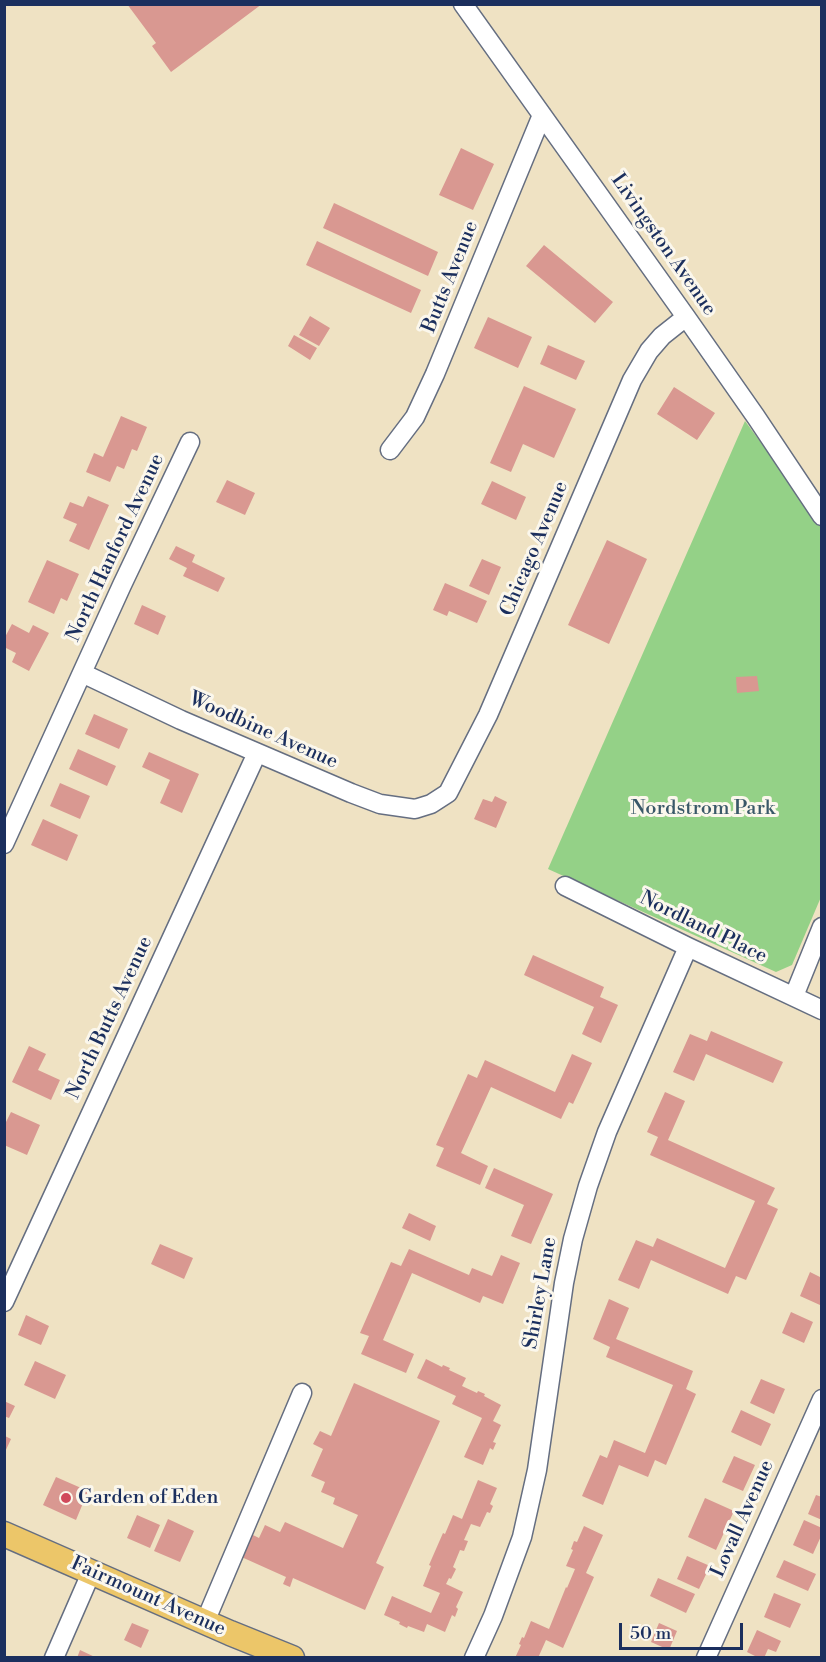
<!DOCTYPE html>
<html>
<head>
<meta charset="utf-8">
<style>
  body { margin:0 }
  #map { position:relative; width:826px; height:1662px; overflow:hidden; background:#efe2c3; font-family:"Libre Bodoni",serif }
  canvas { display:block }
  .frame { position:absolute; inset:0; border:6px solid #1b2f5e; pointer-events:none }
  .scale { position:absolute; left:619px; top:1623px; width:124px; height:27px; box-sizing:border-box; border:3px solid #1b2f5e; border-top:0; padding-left:8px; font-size:18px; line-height:21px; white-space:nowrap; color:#1b2f5e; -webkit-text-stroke:4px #fbf7ec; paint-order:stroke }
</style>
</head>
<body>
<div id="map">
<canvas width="826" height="1662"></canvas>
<div class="frame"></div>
<div class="scale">50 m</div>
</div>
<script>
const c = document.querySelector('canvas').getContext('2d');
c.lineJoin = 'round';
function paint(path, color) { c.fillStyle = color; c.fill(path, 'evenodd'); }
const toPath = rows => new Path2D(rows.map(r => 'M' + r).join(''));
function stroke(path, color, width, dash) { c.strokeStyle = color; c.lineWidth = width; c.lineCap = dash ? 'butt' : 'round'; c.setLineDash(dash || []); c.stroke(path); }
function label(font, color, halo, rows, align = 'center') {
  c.font = font + ' "Libre Bodoni",serif'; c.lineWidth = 6; c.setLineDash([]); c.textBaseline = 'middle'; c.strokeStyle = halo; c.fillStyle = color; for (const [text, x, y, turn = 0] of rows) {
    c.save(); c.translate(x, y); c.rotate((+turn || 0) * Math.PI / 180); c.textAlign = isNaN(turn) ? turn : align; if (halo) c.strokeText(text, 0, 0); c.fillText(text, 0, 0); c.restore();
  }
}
paint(toPath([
  [745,421,821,524,821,897,792,965,776,972,548,869]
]), '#94d187');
paint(toPath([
  [127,4,262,4,171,72,152,46,156,43],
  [461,148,494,164,473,210,439,195],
  [334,203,438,252,428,276,323,228],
  [317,241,421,290,411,313,306,265],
  [544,245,613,302,595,323,526,266],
  [310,316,330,328,319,346,299,335],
  [488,317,532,337,518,368,474,348],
  [294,335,317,348,310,360,288,346],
  [548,345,585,361,576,380,540,364],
  [524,386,576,409,554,458,523,444,511,472,490,463],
  [674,387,715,413,697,440,657,414],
  [121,416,147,427,137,451,132,449,124,469,117,466,110,482,86,472,94,453,103,457],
  [227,480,255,493,245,515,216,502],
  [492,481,526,497,516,520,481,504],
  [88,496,109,505,89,550,69,541,77,524,63,518,70,502,83,507],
  [607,540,647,559,609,644,568,625],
  [176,546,195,555,192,562,225,578,218,592,183,576,187,568,169,559],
  [482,559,501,567,489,595,469,586],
  [47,560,79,574,67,601,61,598,54,614,28,602],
  [445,583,487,601,477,623,449,611,447,616,433,610],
  [142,605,166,616,158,635,134,624],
  [12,624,29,633,33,625,49,633,29,671,12,662,16,653,4,647,4,639],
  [757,676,759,691,737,693,736,677],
  [94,714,128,729,119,749,85,734],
  [78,749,116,766,107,786,69,769],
  [149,752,199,774,182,813,160,803,170,780,142,767],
  [60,783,90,796,80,819,50,806],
  [495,796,507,802,496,828,474,819,483,799,492,802],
  [43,819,78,835,67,861,31,845],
  [533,955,604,987,600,997,618,1005,601,1043,582,1034,594,1007,524,975],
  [711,1031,783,1062,773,1083,706,1054,694,1081,673,1072,690,1034,707,1041],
  [29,1046,46,1054,38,1070,60,1080,51,1100,12,1082],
  [572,1054,592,1063,573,1104,569,1102,561,1119,491,1087,461,1153,488,1166,480,1185,436,1166,444,1148,436,1145,468,1074,477,1078,485,1060,555,1092],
  [665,1092,685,1101,668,1140,775,1188,767,1204,778,1209,746,1280,736,1276,728,1294,651,1260,639,1289,618,1280,636,1240,653,1247,657,1238,725,1268,755,1201,650,1155,658,1137,647,1132],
  [11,1112,40,1125,27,1155,4,1145,4,1126],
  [494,1168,553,1194,531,1244,511,1236,524,1205,485,1188],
  [409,1213,436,1226,430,1241,402,1228],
  [160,1244,193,1258,184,1279,151,1264],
  [409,1249,469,1275,472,1268,492,1276,501,1255,520,1263,503,1304,483,1296,480,1303,412,1273,383,1340,414,1354,406,1373,361,1354,369,1336,360,1333,391,1262,401,1266],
  [810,1272,822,1278,822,1301,820,1305,800,1296],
  [609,1299,629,1308,616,1339,693,1371,686,1389,696,1394,666,1465,655,1460,648,1477,619,1465,603,1505,582,1496,600,1455,607,1458,614,1440,645,1453,673,1385,606,1357,610,1347,593,1339],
  [791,1312,813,1322,804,1343,782,1333],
  [26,1315,49,1326,41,1345,18,1335],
  [426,1359,442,1367,443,1365,450,1368,449,1370,466,1378,462,1386,477,1393,478,1391,485,1394,484,1396,501,1405,493,1421,501,1425,493,1442,496,1443,493,1450,490,1448,483,1465,464,1457,482,1418,452,1404,456,1396,417,1378],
  [35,1361,66,1375,55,1399,24,1385],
  [761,1379,785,1389,774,1414,750,1403],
  [354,1383,440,1421,376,1563,384,1567,365,1610,293,1578,290,1587,283,1584,286,1577,237,1555,247,1532,259,1538,265,1525,280,1532,285,1522,343,1548,358,1515,333,1504,335,1498,321,1492,325,1482,311,1476,323,1449,313,1444,320,1431,331,1436],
  [4,1401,15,1406,9,1418,4,1416],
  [741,1410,771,1424,761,1446,731,1432],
  [5,1436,11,1439,5,1452],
  [734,1456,755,1465,743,1491,722,1482],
  [56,1477,88,1491,76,1520,43,1505],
  [478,1480,497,1488,490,1504,493,1506,490,1513,487,1512,480,1527,471,1524,464,1540,468,1541,464,1551,460,1550,453,1567,456,1569,451,1579,449,1578,446,1584,463,1592,456,1607,458,1609,455,1617,452,1615,445,1632,427,1624,424,1632,408,1626,407,1628,399,1624,400,1622,384,1615,392,1596,431,1613,440,1593,423,1586,431,1566,429,1565,443,1533,445,1534,453,1515,462,1519],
  [816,1495,822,1497,822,1520,808,1514],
  [705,1498,734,1511,716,1550,688,1537],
  [137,1515,160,1525,150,1548,127,1538],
  [168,1519,194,1531,180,1562,154,1551],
  [804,1520,822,1528,822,1534,813,1554,793,1545],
  [584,1526,603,1535,586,1573,594,1577,563,1648,546,1640,538,1658,515,1658,521,1645,519,1644,522,1637,524,1638,531,1621,549,1629,566,1587,567,1588,575,1569,566,1566,573,1550,571,1549,574,1541,577,1542],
  [687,1556,710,1566,699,1589,677,1579],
  [784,1560,816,1574,808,1591,776,1577],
  [658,1578,695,1594,686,1613,650,1596],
  [774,1593,801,1604,790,1628,764,1617],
  [132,1623,149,1630,141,1648,124,1640],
  [659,1623,677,1631,669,1650,651,1642],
  [757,1630,781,1641,776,1652,768,1649,764,1658,759,1658,747,1652],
  [80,1650,97,1658,77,1658]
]), '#d99891');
const minor = toPath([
  [463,4,686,317,756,417,822,516],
  [390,450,415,417,435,374,542,115],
  [82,673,181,720,351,793,380,804,415,809,431,804,448,793,488,715,632,380,649,351,662,336,686,317],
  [4,844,122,585,190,442],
  [565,886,688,947,822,1010],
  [794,996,822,927],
  [4,1302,257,753],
  [205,1622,302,1393],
  [54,1658,91,1573],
  [474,1658,493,1616,522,1537,537,1470,564,1283,573,1239,588,1186,607,1132,688,947],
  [706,1658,822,1399]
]);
const major = toPath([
  [4,1534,230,1633,292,1658]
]);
stroke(minor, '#656e81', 21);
stroke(major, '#656e81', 27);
stroke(minor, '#fff', 18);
stroke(major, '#ecc669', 24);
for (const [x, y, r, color] of [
  [66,1498,6,"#d1495b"]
]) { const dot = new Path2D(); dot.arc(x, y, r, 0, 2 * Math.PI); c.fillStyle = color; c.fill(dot); stroke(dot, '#fbf7ec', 2); }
label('20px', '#1b2f5e', '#fbf7ec', [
  ["Livingston Avenue",663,245,55],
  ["Butts Avenue",451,277,-68],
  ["North Hanford Avenue",116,548,-65],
  ["Chicago Avenue",535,549,-67],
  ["Woodbine Avenue",263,731,24],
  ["Nordland Place",703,928,26],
  ["North Butts Avenue",110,1018,-65],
  ["Shirley Lane",541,1293,-80],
  ["Lovall Avenue",743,1519,-66],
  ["Fairmount Avenue",148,1597,24]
]);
label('20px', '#395868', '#fbf7ec', [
  ["Nordstrom Park",703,809]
]);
label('20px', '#1b2f5e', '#fbf7ec', [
  ["Garden of Eden",78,1498]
], 'left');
</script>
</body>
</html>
